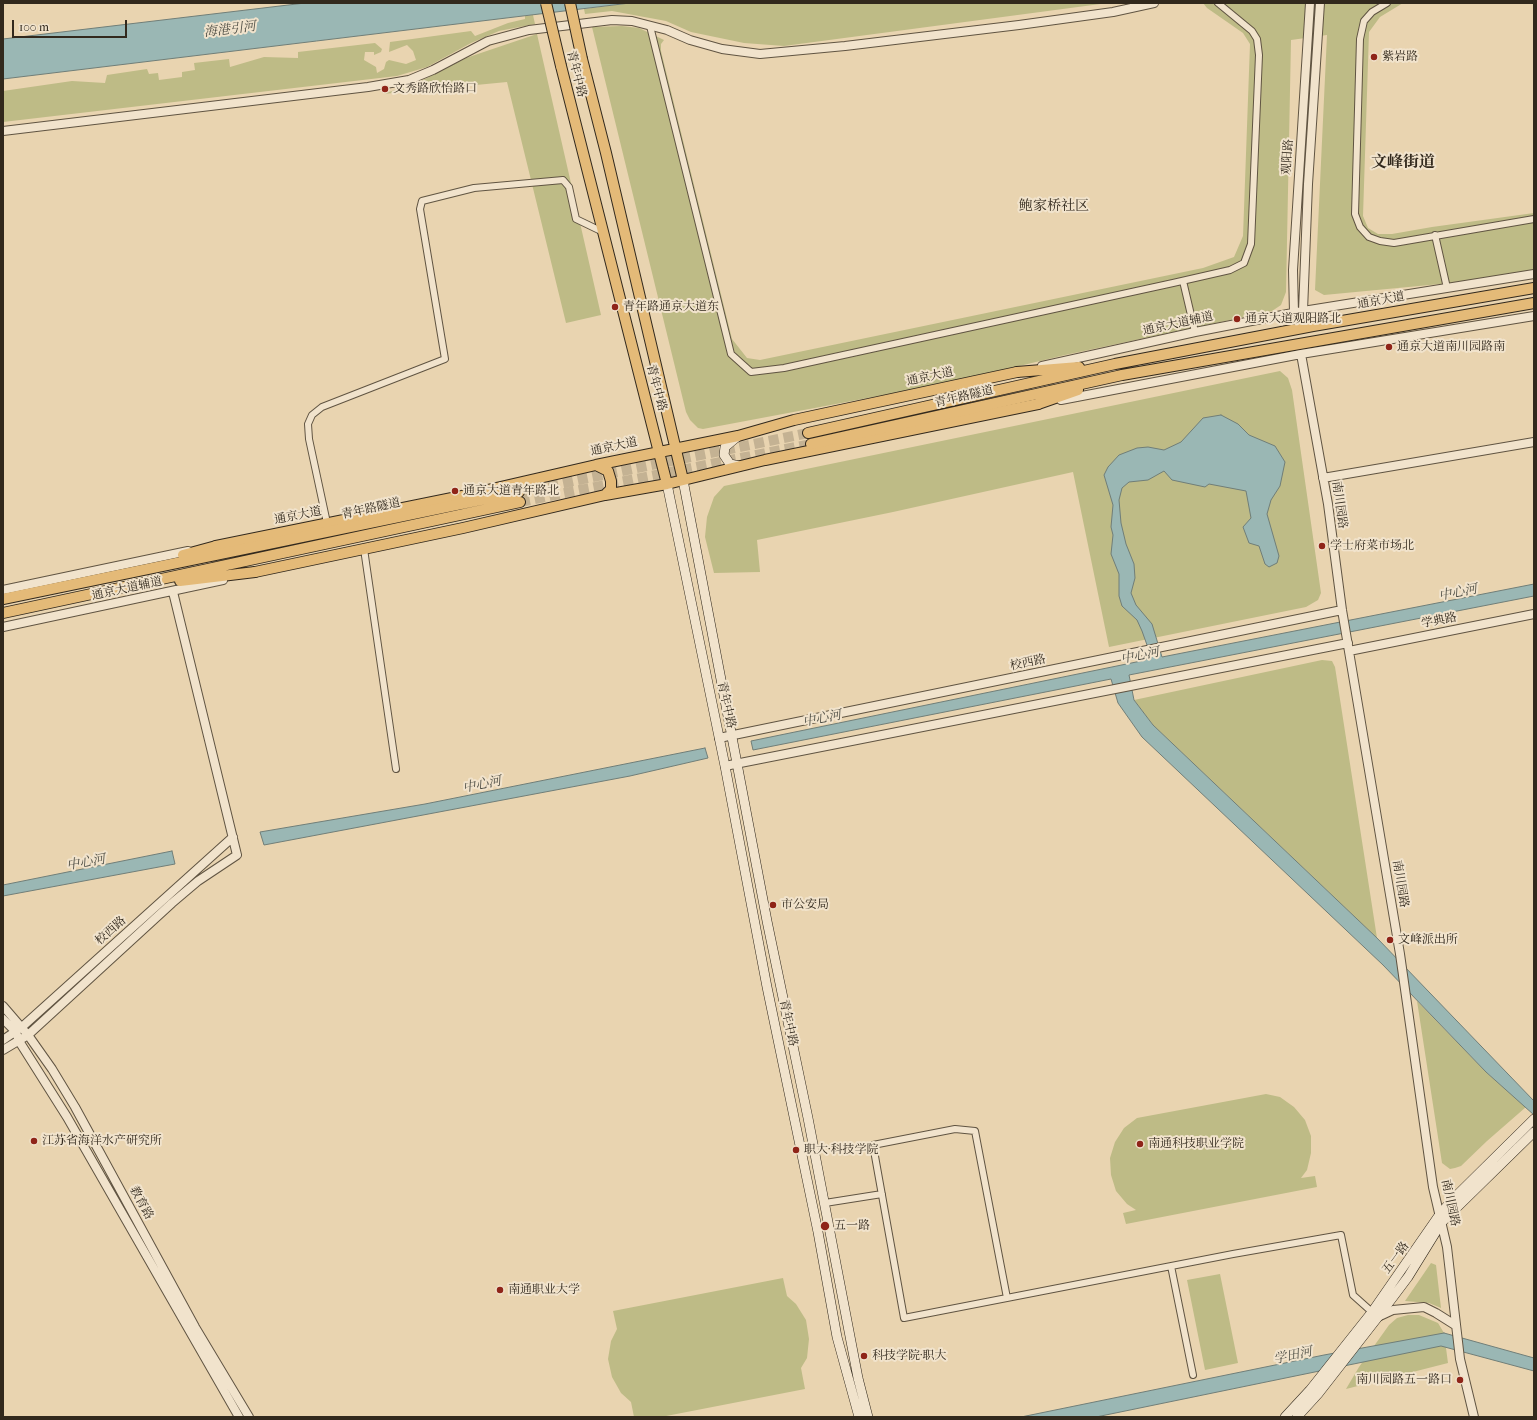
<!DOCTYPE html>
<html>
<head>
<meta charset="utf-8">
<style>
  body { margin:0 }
  #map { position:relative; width:1537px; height:1420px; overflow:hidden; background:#e9d4b0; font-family:"IM FELL French Canon",serif }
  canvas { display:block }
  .frame { position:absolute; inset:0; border:4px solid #32291d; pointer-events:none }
  .scale { position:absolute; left:12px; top:20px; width:115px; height:18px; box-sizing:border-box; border:2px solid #32291d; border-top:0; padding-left:5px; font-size:12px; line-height:14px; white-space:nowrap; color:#32291d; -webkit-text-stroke:3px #f1e3cc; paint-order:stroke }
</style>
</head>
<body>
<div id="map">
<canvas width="1537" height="1420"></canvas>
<div class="frame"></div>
<div class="scale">100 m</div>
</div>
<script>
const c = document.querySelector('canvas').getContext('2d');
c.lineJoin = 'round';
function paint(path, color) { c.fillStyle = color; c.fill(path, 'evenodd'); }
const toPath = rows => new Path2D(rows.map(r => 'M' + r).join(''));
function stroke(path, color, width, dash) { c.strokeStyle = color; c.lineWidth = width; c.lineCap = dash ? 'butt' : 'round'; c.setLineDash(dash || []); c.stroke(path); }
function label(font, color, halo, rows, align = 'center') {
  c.font = font + ' "IM FELL French Canon","Noto Serif SC",serif'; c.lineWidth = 4; c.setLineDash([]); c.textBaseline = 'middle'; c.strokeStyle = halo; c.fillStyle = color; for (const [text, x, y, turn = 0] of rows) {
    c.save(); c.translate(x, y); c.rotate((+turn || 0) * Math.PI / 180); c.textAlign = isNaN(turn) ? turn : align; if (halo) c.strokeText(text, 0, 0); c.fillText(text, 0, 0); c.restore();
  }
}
paint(toPath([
  [630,3,1108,3,784,46,744,43,691,32,666,21,612,11,585,14,584,9],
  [1203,3,1403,3,1380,17,1369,32,1363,216,1368,228,1378,234,1392,234,1432,227,1534,213,1534,270,1461,282,1324,295,1315,290,1327,35,1291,40,1286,292,1281,305,1272,311,1065,355,953,382,703,429,698,428,690,420,686,412,592,27,622,26,639,28,664,40,661,44,661,51,732,339,747,358,760,360,1203,268,1234,257,1243,236,1250,44,1243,33,1207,8],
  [533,15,535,24,499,31,471,43,427,67,397,76,3,122,3,91,72,81,105,83,107,75,147,69,149,74,158,73,159,80,182,77,182,72,195,70,194,63,229,59,230,67,264,57,298,58,298,52,375,43,382,49,381,52,374,55,374,52,365,52,364,60,376,67,377,73,384,69,386,62,389,60,406,64,416,60,413,51,407,45,389,52,390,42,471,31,475,36,508,23,525,19,525,16],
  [537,34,601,315,566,323,507,82,383,94,419,82,466,58],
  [1280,371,1288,378,1292,390,1321,593,1318,600,1306,607,1109,647,1073,472,893,512,757,540,760,572,714,573,705,537,707,517,714,497,724,486],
  [1322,660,1332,661,1335,667,1377,938,1153,725,1134,700],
  [1417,1001,1486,1072,1526,1107,1487,1141,1461,1166,1455,1168,1450,1169,1442,1163],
  [1266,1094,1280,1097,1294,1107,1305,1120,1311,1136,1311,1153,1307,1170,1301,1178,1315,1176,1317,1187,1126,1224,1123,1213,1136,1210,1127,1204,1116,1191,1111,1175,1110,1158,1115,1142,1124,1128,1137,1118],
  [1431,1263,1436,1265,1441,1308,1429,1303,1405,1301],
  [1220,1274,1238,1363,1205,1370,1187,1280],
  [783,1278,787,1296,796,1304,806,1320,809,1339,807,1358,801,1368,805,1389,661,1417,634,1417,631,1402,621,1393,612,1377,608,1359,611,1341,617,1329,613,1311],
  [1408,1315,1419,1315,1438,1323,1444,1333,1448,1363,1346,1389,1359,1367,1389,1325,1397,1318]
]), '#bebb86');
const water = toPath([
  [305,3,630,3,3,79,3,39,305,3],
  [1221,415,1238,424,1249,435,1275,446,1285,462,1280,486,1271,500,1267,514,1279,556,1277,563,1269,567,1265,564,1259,546,1249,543,1243,527,1251,518,1246,491,1209,484,1205,487,1172,480,1164,471,1148,480,1129,482,1122,488,1119,500,1121,523,1126,544,1134,564,1135,578,1131,593,1136,605,1152,624,1162,657,1534,584,1534,596,1129,675,1134,700,1153,725,1377,938,1534,1101,1534,1115,1486,1072,1383,965,1142,737,1118,703,1111,679,753,750,751,741,1146,660,1147,645,1142,631,1137,620,1122,606,1119,596,1119,574,1111,554,1113,535,1111,527,1113,505,1104,475,1108,467,1119,455,1137,448,1148,447,1164,450,1181,442,1203,418,1221,415],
  [705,748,708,758,630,776,264,845,260,832,425,804,705,748],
  [172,851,175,864,3,896,3,885,172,851],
  [1444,1333,1534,1358,1534,1371,1441,1346,1096,1417,1021,1417,1324,1355,1444,1333]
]);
paint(water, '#9ab7b4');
stroke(water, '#707e78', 1);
stroke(toPath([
  [519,492,808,433],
  [520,502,811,444]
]), '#c4b293', 10, [10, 5]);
const minor = toPath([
  [1387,3,1372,12,1364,21,1360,39,1355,214,1360,227,1369,237,1380,241,1394,243,1534,219],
  [650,26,731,354,751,372,784,368,1173,283,1230,270,1244,263,1251,244,1259,55,1257,39,1252,31,1218,3],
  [1435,235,1447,288],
  [1183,281,1195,332],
  [327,523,309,439,308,424,312,415,322,407,445,359,420,209,422,201,474,188,563,180,569,187,576,219,603,232],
  [364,549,396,769],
  [825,1203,882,1194],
  [1171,1266,1193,1375],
  [1007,1298,975,1131,955,1129,873,1145,904,1318,1233,1254,1341,1235,1353,1295,1372,1312]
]);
const tertiary = toPath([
  [3,131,368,87,409,80,433,70,488,41,529,30,612,20,632,21,667,30,690,40,722,49,760,54,845,46,1019,25,1113,12,1154,3],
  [1303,311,1308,184,1320,3],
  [1294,313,1293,270,1310,3],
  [1301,354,1328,504,1342,610,1400,954,1433,1187,1447,1247,1460,1359,1474,1417],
  [1042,366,1195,332,1303,311,1534,274],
  [1061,400,1301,354,1534,316],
  [1323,478,1534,442],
  [3,590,188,551],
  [3,627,223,580],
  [1349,651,1534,614],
  [719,738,1342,610],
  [725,766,1348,643],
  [3,1006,28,1035,52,1069,75,1107,195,1327,249,1417],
  [3,1019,16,1032,19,1041,67,1117,239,1417],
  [3,1040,22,1027,233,837],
  [3,1050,28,1035,172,903,198,881,237,855,173,592],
  [1378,1317,1393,1310,1424,1307,1436,1313,1455,1325]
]);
const secondary = toPath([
  [737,437,725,447,724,455,730,464,739,466],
  [683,480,767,921,808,1118,858,1378,868,1417],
  [667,484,725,766,767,987,818,1232,837,1337,859,1417],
  [1285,1417,1310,1390,1372,1312,1440,1214,1453,1199,1534,1119],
  [1297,1417,1318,1394,1378,1317,1408,1277,1442,1222,1534,1132]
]);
const primary = toPath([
  [582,59,606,153,683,480],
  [561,66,667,484],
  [596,465,608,471,611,481,611,489,605,495],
  [216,546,457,497,596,465,738,436,794,420,1017,372],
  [255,572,463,528,605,495,667,484,765,460,1038,404]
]);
const trunk = toPath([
  [1017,372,1079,367],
  [1038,404,1078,390],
  [808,433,1115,364,1313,326,1534,288],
  [811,444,1122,375,1534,303],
  [183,555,216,546],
  [180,581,255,572],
  [3,599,519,492],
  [3,613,520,502]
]);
stroke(minor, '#605442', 8);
stroke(tertiary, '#605442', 10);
stroke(secondary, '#32291d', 10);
stroke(primary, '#32291d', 12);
stroke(trunk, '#32291d', 12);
stroke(minor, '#f1e3cc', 6);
stroke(tertiary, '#f1e3cc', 8);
stroke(secondary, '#f1e3cc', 9);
stroke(primary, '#e4ba78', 10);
stroke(trunk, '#e4ba78', 10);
const primaryBridge = toPath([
  [546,3,561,66],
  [570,3,582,59]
]);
stroke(primaryBridge, '#32291d', 12, []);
stroke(primaryBridge, '#e4ba78', 10);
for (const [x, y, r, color] of [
  [1374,57,4,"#8f2418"],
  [385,89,4,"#8f2418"],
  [615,307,4,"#8f2418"],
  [1237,319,4,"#8f2418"],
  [1389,347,4,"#8f2418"],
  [455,491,4,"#8f2418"],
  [1322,546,4,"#8f2418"],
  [773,905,4,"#8f2418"],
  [1390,940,4,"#8f2418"],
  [34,1141,4,"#8f2418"],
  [1140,1144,4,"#8f2418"],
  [796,1150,4,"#8f2418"],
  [825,1226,5,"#8f2418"],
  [500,1290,4,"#8f2418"],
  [864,1356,4,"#8f2418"],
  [1460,1380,4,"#8f2418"]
]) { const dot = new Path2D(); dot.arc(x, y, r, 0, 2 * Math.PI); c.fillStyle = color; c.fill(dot); stroke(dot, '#f1e3cc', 1.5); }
label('12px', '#32291d', '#f1e3cc', [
  ["紫岩路",1382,57],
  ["文秀路欣怡路口",393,89],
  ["青年路通京大道东",623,307],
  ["通京大道观阳路北",1245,319],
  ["通京大道南川园路南",1397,347],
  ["通京大道青年路北",463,491],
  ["学士府菜市场北",1330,546],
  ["市公安局",781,905],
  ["文峰派出所",1398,940],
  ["江苏省海洋水产研究所",42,1141],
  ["南通科技职业学院",1148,1144],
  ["职大·科技学院",804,1150],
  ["五一路",834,1226],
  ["南通职业大学",508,1290],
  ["科技学院·职大",872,1356],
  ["南川园路五一路口",1452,1380,"right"]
], 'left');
label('12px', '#32291d', '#f1e3cc', [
  ["青年中路",576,74,76],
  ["观阳路",1288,157,-86],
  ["通京大道",1381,301,-10],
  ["通京大道辅道",1178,324,-12],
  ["通京大道",930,377,-12],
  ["青年中路",656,388,75],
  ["青年路隧道",964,397,-13],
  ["通京大道",614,447,-12],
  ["南川园路",1339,505,82],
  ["青年路隧道",371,509,-12],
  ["通京大道",298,516,-11],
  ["通京大道辅道",127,589,-12],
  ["学典路",1439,621,-11],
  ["校西路",1028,663,-12],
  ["青年中路",726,705,78],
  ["南川园路",1400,884,81],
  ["校西路",111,931,-42],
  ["青年中路",788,1023,78],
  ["教育路",141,1203,61],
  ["南川园路",1450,1203,78],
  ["五一路",1396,1258,-54]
]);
label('italic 13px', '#4c4c43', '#f1e3cc', [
  ["海港引河",230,30,-7],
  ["中心河",1458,593,-11],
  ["中心河",1140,656,-11],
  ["中心河",822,719,-11],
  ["中心河",482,785,-11],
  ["中心河",86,863,-10],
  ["学田河",1293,1356,-12]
]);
label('14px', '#32291d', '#f1e3cc', [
  ["鲍家桥社区",1054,207]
]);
label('bold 16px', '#32291d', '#f1e3cc', [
  ["文峰街道",1403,163]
]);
</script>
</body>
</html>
